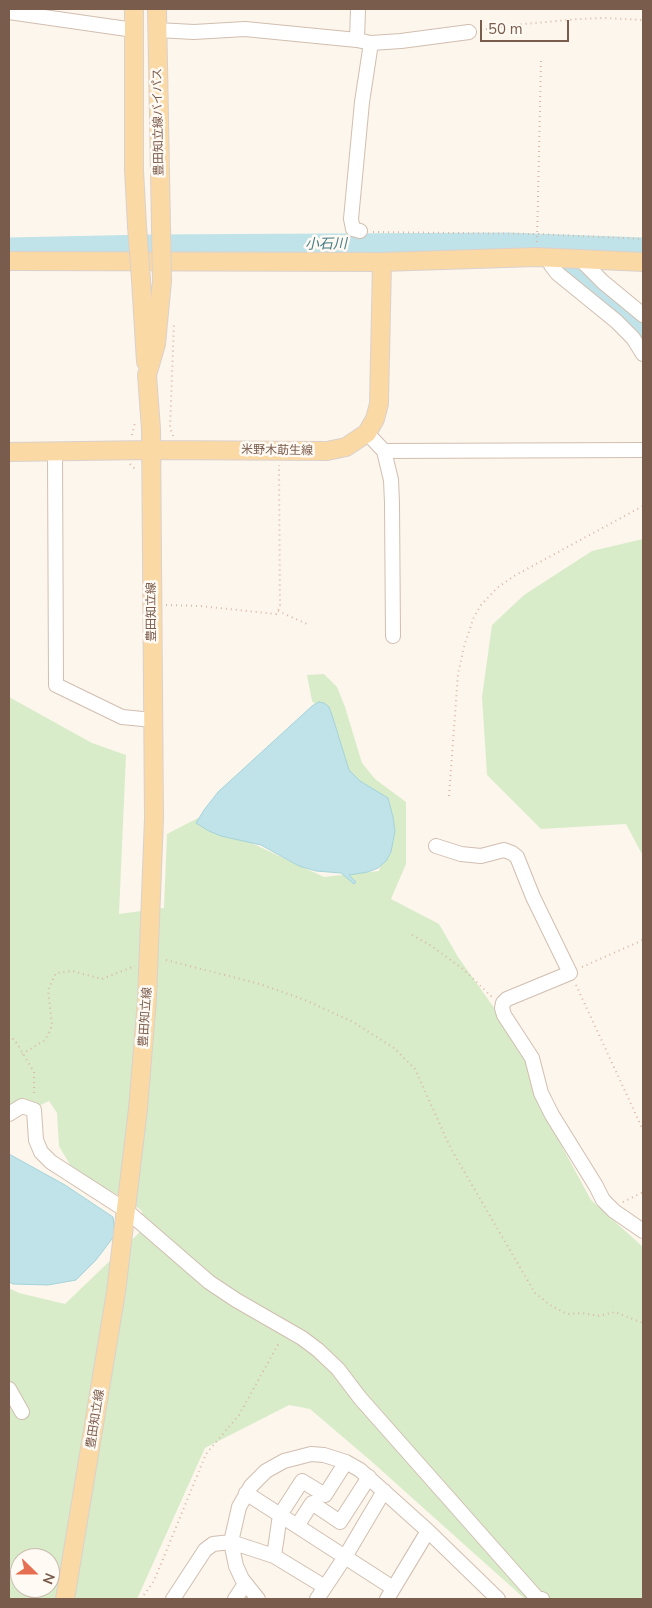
<!DOCTYPE html>
<html>
<head>
<meta charset="utf-8">
<style>
  body { margin:0 }
  #map { position:relative; width:652px; height:1608px; overflow:hidden; background:#fdf6ec; font-family:"Nunito Sans",sans-serif }
  canvas { display:block }
  .frame { position:absolute; inset:0; border:10px solid #7a5c4d; pointer-events:none }
  .north { position:absolute; left:10px; top:1548px; width:50px; height:50px; box-sizing:border-box; background:#fffaf3; border:1px solid #cabbb1; border-radius:50%; rotate:112deg; font-size:14px; font-weight:700; line-height:20px; text-align:center; color:#7a5c4d }
  .north::after { content:''; display:block; margin:auto; width:18px; height:22px; background:#e76f51; clip-path:polygon(50% 0,100% 100%,50% 72%,0 100%) }
  .scale { position:absolute; left:480px; top:20px; width:89px; height:22px; box-sizing:border-box; border:2px solid #7a5c4d; border-top:0; padding-left:6px; font-size:15px; line-height:18px; white-space:nowrap; color:#7a5c4d; -webkit-text-stroke:4px #fffaf3; paint-order:stroke }
</style>
</head>
<body>
<div id="map">
<canvas width="652" height="1608"></canvas>
<div class="frame"></div>
<div class="north">N</div>
<div class="scale">50 m</div>
</div>
<script>
const c = document.querySelector('canvas').getContext('2d');
c.lineJoin = 'round';
function paint(path, color) { c.fillStyle = color; c.fill(path, 'evenodd'); }
const toPath = rows => new Path2D(rows.map(r => 'M' + r).join(''));
function stroke(path, color, width, dash) { c.strokeStyle = color; c.lineWidth = width; c.lineCap = dash ? 'butt' : 'round'; c.setLineDash(dash || []); c.stroke(path); }
function label(font, color, halo, rows, align = 'center') {
  c.font = font + ' "Nunito Sans","Noto Sans JP",sans-serif'; c.lineWidth = 5; c.setLineDash([]); c.textBaseline = 'middle'; c.strokeStyle = halo; c.fillStyle = color; for (const [text, x, y, turn = 0] of rows) {
    c.save(); c.translate(x, y); c.rotate((+turn || 0) * Math.PI / 180); c.textAlign = isNaN(turn) ? turn : align; if (halo) c.strokeText(text, 0, 0); c.fillText(text, 0, 0); c.restore();
  }
}
paint(toPath([
  [643,539,643,856,626,824,541,829,487,775,482,697,492,625,524,595,592,551],
  [324,674,337,687,345,707,362,763,375,779,406,802,406,864,391,899,439,924,458,957,529,1057,534,1095,591,1200,643,1247,643,1599,525,1599,371,1461,310,1409,289,1405,205,1448,137,1599,9,1599,9,1288,19,1293,65,1304,140,1232,142,1211,124,1198,75,1173,59,1146,57,1113,49,1101,9,1120,9,697,92,743,126,755,119,914,164,908,167,834,198,818,324,877,379,871,387,835,362,792,328,744,325,715,312,701,307,675],
  [20,1558,50,1558,50,1588,20,1588]
]), '#d8ecc9');
const water = toPath([
  [319,702,324,703,329,707,332,715,349,770,360,781,388,798,393,817,395,831,391,852,386,861,378,868,368,872,349,875,356,882,354,884,341,873,316,871,299,866,261,845,221,836,209,831,196,823,204,810,218,792,312,706,319,702],
  [9,1154,65,1185,113,1217,115,1235,96,1260,76,1280,48,1285,13,1284,9,1282,9,1154]
]);
paint(water, '#bfe3e8');
stroke(water, '#a5d3da', 1);
stroke(toPath([
  [547,245,565,271,627,318,643,337],
  [9,248,150,245,508,243,643,248]
]), '#bfe3e8', 21);
const minor = toPath([
  [9,12,134,30],
  [157,30,194,32,245,29,357,40,371,43,401,41,469,32],
  [357,40,358,9],
  [360,231,353,229,351,219,362,102,371,43],
  [550,258,551,265,557,273,616,321,633,338,643,354],
  [584,259,585,264,603,282,643,315],
  [367,433,384,451,643,450],
  [384,451,391,480,392,503,393,636],
  [55,452,56,685,122,717,153,720],
  [436,846,461,854,481,856,504,850,512,853,517,857,533,897,570,973,507,999,503,1003,502,1008,504,1015,532,1058,541,1093,552,1115,596,1186,603,1200,614,1211,643,1231],
  [9,1114,22,1106,34,1110,36,1140,41,1152,51,1162,127,1211,209,1282,236,1300,302,1338,318,1350,338,1369,360,1398,537,1598,542,1599],
  [9,1389,22,1412],
  [246,1493,393,1588],
  [297,1526,312,1503,340,1522,369,1477],
  [274,1556,280,1515,302,1481,325,1495,346,1462],
  [325,1587,274,1556,231,1542,239,1507,251,1486,266,1471,284,1461,311,1454,324,1455,346,1462,360,1470,428,1531,498,1599],
  [173,1599,205,1550,213,1544,231,1542,236,1566,242,1579,258,1599],
  [235,1599,245,1584],
  [317,1599,345,1557,384,1491],
  [387,1599,428,1531]
]);
const major = toPath([
  [134,9,134,170,137,226],
  [157,9,161,227],
  [9,261,382,262,536,257,643,262],
  [141,280,146,362],
  [9,452,151,450,327,451,346,447,367,433,375,419,379,404,382,262],
  [65,1599,116,1292,138,1109,147,999,154,818,151,429,147,375,156,344,162,281]
]);
stroke(minor, '#d1beb0', 16);
stroke(major, '#dad1cd', 20);
stroke(toPath([
  [481,30,524,24,579,19,604,18,643,20],
  [373,232,538,234,643,239],
  [537,242,541,61],
  [132,435,135,423],
  [173,436,170,428,174,322],
  [130,464,137,471],
  [166,605,200,606,276,614,280,607,279,465],
  [278,611,307,624],
  [449,796,458,674,465,643,474,617,481,605,497,588,514,576,643,506],
  [412,935,430,945,463,969,493,998],
  [166,960,260,984,305,1000,353,1022,394,1048,415,1069,451,1149,535,1293,550,1305,567,1314,582,1313,599,1316,615,1312,643,1323],
  [582,967,643,940],
  [576,985,643,1130],
  [9,1035,16,1042,34,1072,34,1097],
  [22,1054,45,1040,50,1031,52,1025,48,990,56,973,72,971,102,979,135,966],
  [623,1202,643,1192],
  [141,1599,154,1581,206,1454,239,1415,280,1341]
]), '#d9b8a5', 2, [1, 4]);
stroke(minor, '#fff', 14);
stroke(major, '#fbd9a5', 18);
const majorBridge = toPath([
  [137,226,141,280],
  [161,227,162,281]
]);
stroke(majorBridge, '#dad1cd', 20, []);
stroke(majorBridge, '#fbd9a5', 18);
label('12px', '#7a5c4d', '#fffaf3', [
  ["豊田知立線バイパス",159,122,-91],
  ["米野木莇生線",277,451,1],
  ["豊田知立線",152,612,-90],
  ["豊田知立線",146,1017,-86],
  ["豊田知立線",96,1419,-81]
]);
label('italic 14px', '#437c86', '#fffaf3', [
  ["小石川",326,245,-1]
]);
</script>
</body>
</html>
